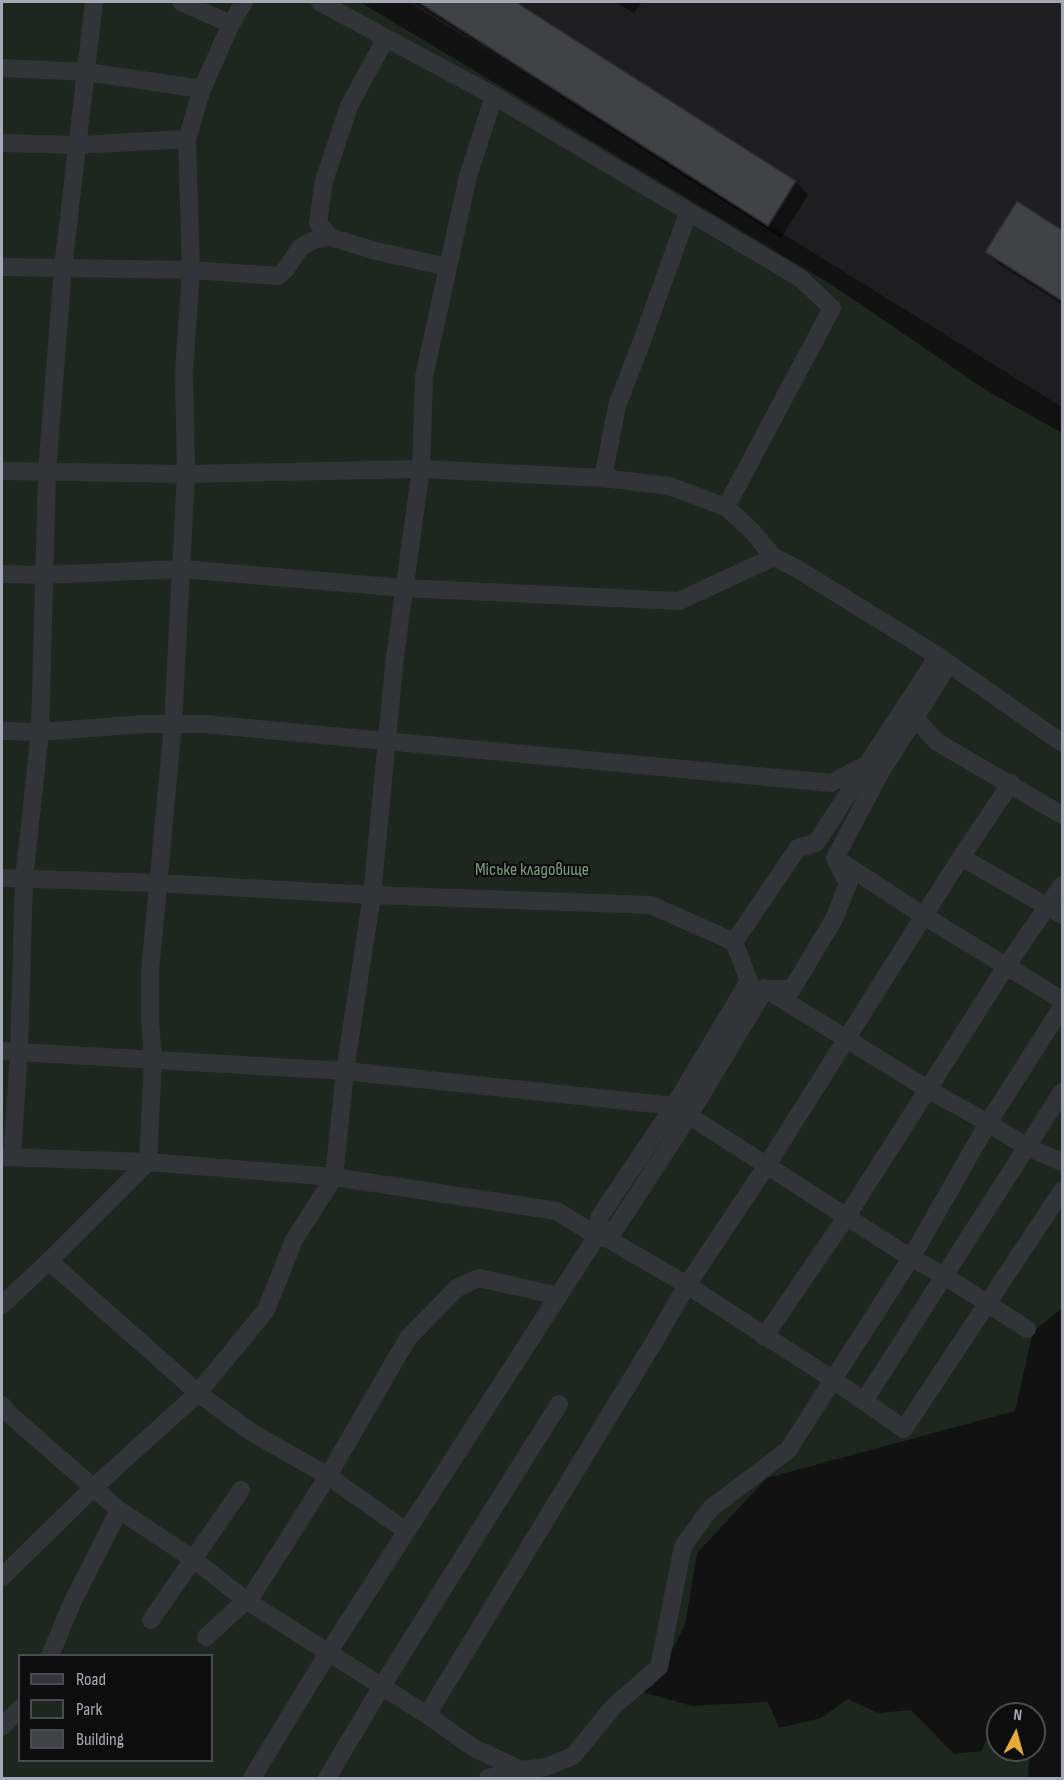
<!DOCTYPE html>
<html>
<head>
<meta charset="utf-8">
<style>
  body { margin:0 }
  #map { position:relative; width:1064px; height:1780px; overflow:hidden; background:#121213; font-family:"Sofia Sans Condensed",sans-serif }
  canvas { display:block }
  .frame { position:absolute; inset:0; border:3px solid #a4a9b3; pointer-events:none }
  .legend { position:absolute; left:18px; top:1654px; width:195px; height:108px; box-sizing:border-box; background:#0d0d0e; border:2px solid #494b50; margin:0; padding:8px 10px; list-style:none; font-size:18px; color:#a4a9b3 }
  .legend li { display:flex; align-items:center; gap:12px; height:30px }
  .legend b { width:30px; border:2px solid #494b50 }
  .north { position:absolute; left:986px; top:1702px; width:60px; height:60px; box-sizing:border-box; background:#0d0d0e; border:2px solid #494b50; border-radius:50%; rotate:6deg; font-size:16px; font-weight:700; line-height:24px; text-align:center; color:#a4a9b3 }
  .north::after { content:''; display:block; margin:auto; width:21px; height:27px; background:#e4ab39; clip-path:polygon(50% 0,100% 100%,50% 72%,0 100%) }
</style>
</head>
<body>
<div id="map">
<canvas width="1064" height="1780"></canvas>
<div class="frame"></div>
<ul class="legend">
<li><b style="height:8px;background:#333438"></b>Road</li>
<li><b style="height:16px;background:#1e261f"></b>Park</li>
<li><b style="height:16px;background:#414246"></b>Building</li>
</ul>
<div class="north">N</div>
</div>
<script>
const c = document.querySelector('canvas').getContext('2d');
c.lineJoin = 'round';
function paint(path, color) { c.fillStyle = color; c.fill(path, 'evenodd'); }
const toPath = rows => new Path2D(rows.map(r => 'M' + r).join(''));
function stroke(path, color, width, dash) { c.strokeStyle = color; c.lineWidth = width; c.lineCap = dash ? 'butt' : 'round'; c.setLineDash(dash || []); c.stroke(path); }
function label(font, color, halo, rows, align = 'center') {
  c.font = font + ' "Sofia Sans Condensed",sans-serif'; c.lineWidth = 4.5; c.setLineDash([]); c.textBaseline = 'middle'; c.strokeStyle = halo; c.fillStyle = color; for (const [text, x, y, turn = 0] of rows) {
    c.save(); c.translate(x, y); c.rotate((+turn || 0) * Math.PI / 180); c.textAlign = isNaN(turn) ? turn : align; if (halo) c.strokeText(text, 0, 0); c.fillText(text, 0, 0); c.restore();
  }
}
paint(toPath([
  [409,2,1062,2,1062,407]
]), '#1e1e20');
paint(toPath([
  [2,2,360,2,832,285,986,390,1062,433,1062,1308,1033,1332,1015,1411,767,1478,697,1553,685,1625,654,1685,642,1692,692,1706,768,1702,779,1728,821,1718,848,1699,878,1713,911,1710,954,1754,982,1751,995,1716,998,1719,998,1750,1030,1750,1028,1778,2,1778],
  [20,1656,212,1656,212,1760,20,1760]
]), '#1e261f');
paint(toPath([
  [413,2,513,2,796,182,808,195,781,238],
  [616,2,642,2,634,13],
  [1017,203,1062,232,1062,304,999,264,986,252]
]), '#0007');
const building = toPath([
  [418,2,516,2,796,181,768,226,418,2],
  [1017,201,1062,230,1062,301,985,252,1017,201]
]);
paint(building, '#414246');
stroke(building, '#2c2c2f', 1.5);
stroke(toPath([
  [181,2,231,24],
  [320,2,386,38],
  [2,68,87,72,202,89],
  [2,143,77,145,187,139],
  [2,267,191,270,278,276,285,270,301,247,314,240,330,237],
  [448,267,376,251,330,237,318,223,324,181,349,106,386,38,494,96,800,278,832,308,726,507],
  [2,471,186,474,421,469,603,478,669,486,726,507,751,530,774,557,796,568,938,656,1062,743],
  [603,478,617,406,643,338,688,213],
  [2,574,43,575,182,569,404,588,679,601,774,557],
  [915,718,937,742,1062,815],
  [2,731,40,732,144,724,205,724,831,783,868,764,879,775],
  [961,857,1062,915],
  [837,859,924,916,1062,1000],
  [2,878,158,883,372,895,651,905,734,942],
  [764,988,929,1090,988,1123,1027,1147,1062,1162],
  [2,1051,345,1071,674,1106,911,1258,943,1275,1027,1329],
  [2,1157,148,1162,334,1177,557,1211,597,1236,610,1240,687,1285,832,1379,904,1429,1062,1191],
  [12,1157,19,1051,24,879,40,732,47,473,63,268,94,2],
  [597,1236,615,1229,688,1117,765,989,792,989,834,919,848,884,835,858,879,775,949,664],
  [49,1261,198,1393,251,1432,328,1476,406,1531],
  [2,1305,49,1261,148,1162,153,1059,150,1020,150,972,173,724,186,474,184,372,191,270,187,139,202,89,231,24,244,2],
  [764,1337,847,1216,1007,965,1062,885],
  [864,1401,1062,1092],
  [2,1405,7,1412,119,1510,193,1559,247,1601,427,1715,474,1748,521,1770,546,1767,573,1756,614,1706,659,1667,683,1546,711,1508,788,1450,911,1258,988,1123,1062,1007],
  [2,1577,93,1488,198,1393,266,1310,294,1240,334,1177,345,1071,372,895,395,656,421,469,424,377,468,176,494,96],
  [151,1620,241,1490],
  [206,1637,253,1594,328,1476,408,1338,457,1288,479,1278,559,1296],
  [50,1656,71,1605,119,1510],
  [427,1715,657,1337,687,1285,767,1165,961,857,1011,783],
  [2,1727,20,1708],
  [252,1778,328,1653,597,1236,600,1216,674,1106,749,981,734,942,798,848,816,843,938,656],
  [327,1778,382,1686,559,1404],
  [488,1778,521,1770]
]), '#333438', 18);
label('18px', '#7c9d7e', '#0d0d0e', [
  ["Міське кладовище",532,870]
]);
</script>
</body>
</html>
